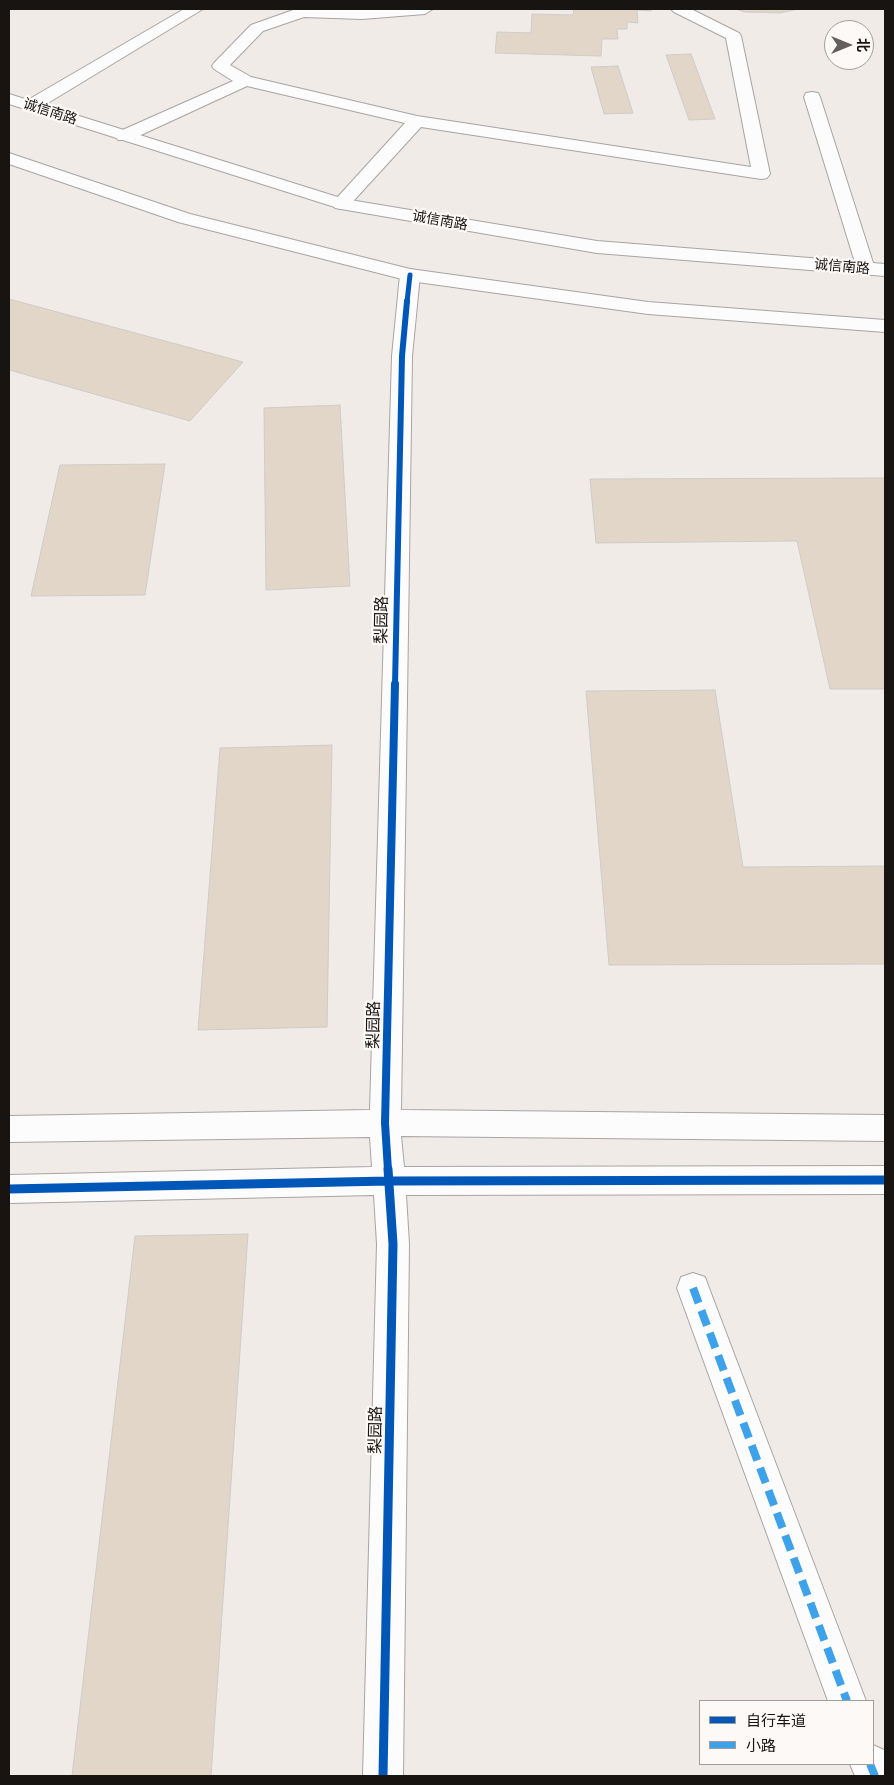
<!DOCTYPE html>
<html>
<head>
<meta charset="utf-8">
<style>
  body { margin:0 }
  #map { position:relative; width:894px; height:1785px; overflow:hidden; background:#f1ebe8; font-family:"Open Sans","Noto Sans SC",sans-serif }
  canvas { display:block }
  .frame { position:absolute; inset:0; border:10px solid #181412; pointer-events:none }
  .legend { position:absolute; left:699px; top:1700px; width:175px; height:65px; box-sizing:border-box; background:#fdf9f6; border:1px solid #a19d9b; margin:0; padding:6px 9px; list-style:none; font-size:15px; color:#181412 }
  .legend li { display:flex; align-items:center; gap:10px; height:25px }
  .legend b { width:25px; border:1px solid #a19d9b }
  .north { position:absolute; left:824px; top:20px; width:50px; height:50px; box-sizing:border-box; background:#fdf9f6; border:1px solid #a19d9b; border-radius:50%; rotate:90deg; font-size:14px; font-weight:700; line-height:20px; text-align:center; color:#181412 }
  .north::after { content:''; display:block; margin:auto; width:18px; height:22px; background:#645f5d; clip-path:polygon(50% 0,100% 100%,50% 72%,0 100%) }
</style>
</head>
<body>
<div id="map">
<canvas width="894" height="1785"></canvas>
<div class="frame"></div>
<ul class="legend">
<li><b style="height:6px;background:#0057b8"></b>自行车道</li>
<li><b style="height:6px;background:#3da2ea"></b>小路</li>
</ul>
<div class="north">北</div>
</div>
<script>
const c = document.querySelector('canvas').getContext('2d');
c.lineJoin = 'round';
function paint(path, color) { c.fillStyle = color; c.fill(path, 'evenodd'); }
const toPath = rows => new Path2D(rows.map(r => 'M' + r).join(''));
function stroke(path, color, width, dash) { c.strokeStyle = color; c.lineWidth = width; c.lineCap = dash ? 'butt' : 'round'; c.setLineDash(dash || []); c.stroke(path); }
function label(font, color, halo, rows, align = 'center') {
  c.font = font + ' "Open Sans","Noto Sans SC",sans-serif'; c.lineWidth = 4.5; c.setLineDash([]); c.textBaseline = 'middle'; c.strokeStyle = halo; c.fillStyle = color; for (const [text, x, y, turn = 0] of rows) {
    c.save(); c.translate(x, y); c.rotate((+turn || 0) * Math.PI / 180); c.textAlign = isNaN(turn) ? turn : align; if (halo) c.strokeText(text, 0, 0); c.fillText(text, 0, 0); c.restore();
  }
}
const building = toPath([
  [574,9,651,9,651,11,637,10,638,23,627,22,627,29,617,29,618,39,602,39,601,56,495,53,497,32,531,33,532,14,573,15,574,9],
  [736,9,798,9,780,13,745,12,736,9],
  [691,54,715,119,689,120,666,55,691,54],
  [618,66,633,113,604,114,591,67,618,66],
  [9,299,243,362,190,421,9,370,9,299],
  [340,405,350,586,266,590,264,408,340,405],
  [165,464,145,595,31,596,60,465,165,464],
  [885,478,885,689,830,689,797,541,596,543,590,479,885,478],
  [715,690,743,867,885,866,885,964,609,965,586,691,715,690],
  [332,745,327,1027,198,1030,220,748,332,745],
  [248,1234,211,1776,72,1776,135,1236,248,1234]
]);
paint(building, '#e2d6c9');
stroke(building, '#cfcbc8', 1);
const minor = toPath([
  [184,9,203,9,38,109,32,110,26,109,24,105,26,101,184,9],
  [296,9,433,9,425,14,362,19,304,17,263,31,230,65,251,77,417,116,751,167,726,38,674,12,671,9,691,9,739,33,741,36,770,174,767,178,761,179,421,127,347,208,341,209,335,208,332,204,335,200,405,123,247,86,130,140,118,140,115,136,118,132,233,81,214,69,212,66,214,63,251,25,296,9],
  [812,92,818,93,820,97,875,269,873,273,859,273,857,269,804,97,806,93,812,92],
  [410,269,417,271,420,275,412,356,401,1110,885,1115,885,1141,401,1136,404,1167,885,1166,885,1194,406,1195,409,1244,403,1776,363,1776,377,1244,374,1195,9,1203,9,1175,372,1167,370,1137,9,1142,9,1116,370,1110,392,356,400,275,403,271,410,269],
  [693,1273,705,1277,709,1288,866,1701,828,1701,677,1288,681,1277,693,1273],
  [873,1745,884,1750,885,1753,885,1776,855,1776,850,1764,873,1764,873,1745]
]);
const major = toPath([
  [9,94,344,199,597,241,885,264,885,276,597,253,341,209,9,104,9,94],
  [9,153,190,214,410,269,648,302,885,320,885,332,648,314,410,281,178,222,9,164,9,153]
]);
stroke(minor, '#a8a4a2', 2);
stroke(major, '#a8a4a2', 2);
paint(minor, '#fdfcfc');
paint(major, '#fdfcfc');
stroke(toPath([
  [693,1288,847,1701],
  [870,1764,875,1776]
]), '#3da2ea', 8, [16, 8]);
stroke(toPath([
  [407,302,410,275]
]), '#0057b8', 5);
stroke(toPath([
  [395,685,402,356,407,301]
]), '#0057b8', 6);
stroke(toPath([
  [388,1170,385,1123,395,684]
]), '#0057b8', 8);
stroke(toPath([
  [9,1189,388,1181,885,1180],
  [383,1776,393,1244,388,1169]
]), '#0057b8', 9);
label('14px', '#181412', '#fdf9f6', [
  ["诚信南路",50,112,18],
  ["诚信南路",440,221,10],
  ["诚信南路",842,267,5]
]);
label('16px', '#181412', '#fdf9f6', [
  ["梨园路",382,620,-89],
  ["梨园路",374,1025,-89],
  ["梨园路",376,1430,-89]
]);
</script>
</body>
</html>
